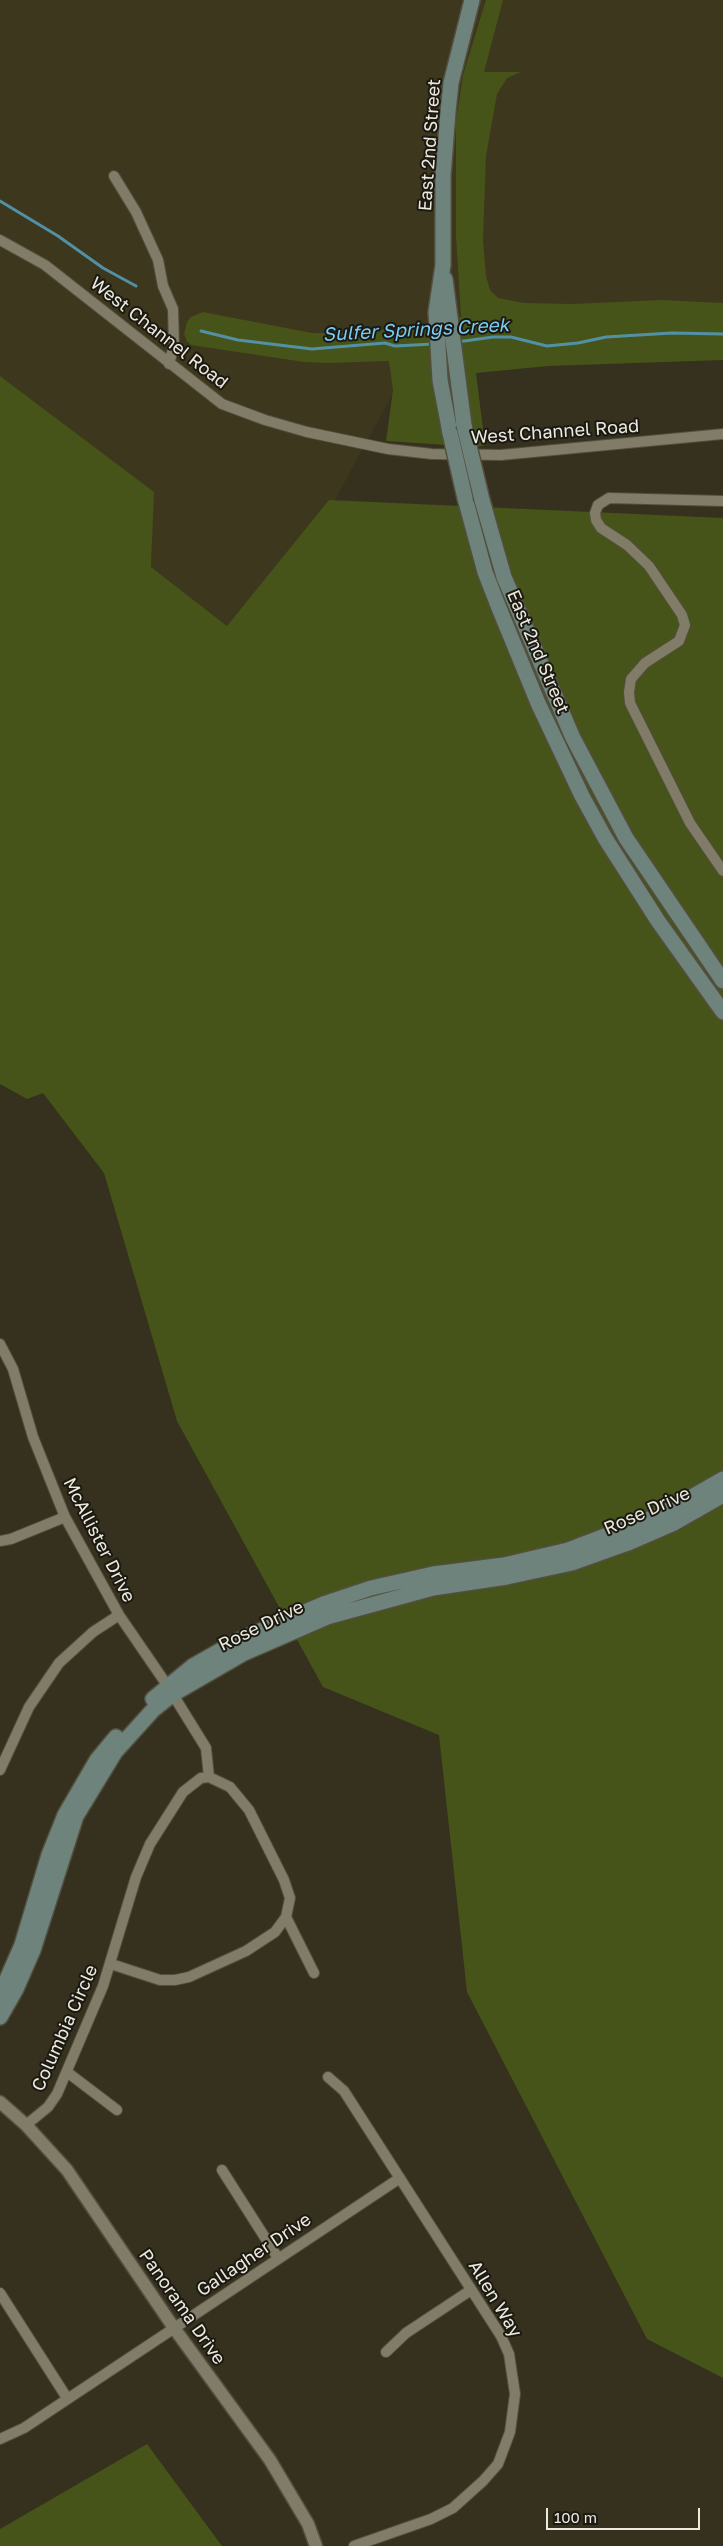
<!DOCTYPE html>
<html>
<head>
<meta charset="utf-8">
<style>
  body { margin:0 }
  #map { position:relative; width:723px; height:2546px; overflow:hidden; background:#35311e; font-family:"Golos Text",sans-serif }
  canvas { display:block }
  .scale { position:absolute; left:546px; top:2508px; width:154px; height:22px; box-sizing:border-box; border:2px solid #eceade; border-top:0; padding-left:6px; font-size:15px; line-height:18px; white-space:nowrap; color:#eceade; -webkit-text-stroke:4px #1b1911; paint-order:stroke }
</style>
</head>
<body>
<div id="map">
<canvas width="723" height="2546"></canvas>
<div class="scale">100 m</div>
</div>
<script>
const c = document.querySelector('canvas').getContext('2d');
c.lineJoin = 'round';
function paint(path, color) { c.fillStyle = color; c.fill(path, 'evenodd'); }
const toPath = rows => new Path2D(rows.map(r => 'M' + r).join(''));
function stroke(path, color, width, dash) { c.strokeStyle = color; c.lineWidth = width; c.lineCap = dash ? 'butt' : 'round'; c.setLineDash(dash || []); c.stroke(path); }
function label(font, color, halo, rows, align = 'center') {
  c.font = font + ' "Golos Text",sans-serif'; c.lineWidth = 4; c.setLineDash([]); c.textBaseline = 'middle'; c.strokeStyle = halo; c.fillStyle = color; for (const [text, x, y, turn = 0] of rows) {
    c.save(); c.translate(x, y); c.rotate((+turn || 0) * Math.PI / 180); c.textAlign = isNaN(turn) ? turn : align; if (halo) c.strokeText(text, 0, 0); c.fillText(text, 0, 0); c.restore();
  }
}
paint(toPath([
  [0,0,723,0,723,342,416,351,335,500,227,626,151,567,153,492,0,376]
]), '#3d371d');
paint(toPath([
  [486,0,503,0,484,72,521,72,507,78,497,94,486,156,483,240,486,276,490,290,498,298,524,303,572,304,660,300,723,303,723,360,548,366,476,373,485,445,477,447,386,441,393,390,389,361,328,363,304,362,191,345,187,341,184,334,187,322,191,317,203,312,312,333,339,333,425,326,461,317,456,236,456,122,463,75],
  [0,376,154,492,151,567,227,626,329,500,723,518,723,2378,647,2339,467,1992,439,1735,323,1687,177,1421,104,1173,43,1093,27,1099,0,1084],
  [147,2444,222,2546,0,2546,0,2529]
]), '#465419');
stroke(toPath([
  [0,201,58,236,103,268,136,286],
  [201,331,238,340,312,349,385,343,395,346,433,344],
  [457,342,493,337,511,337,547,346,578,343,606,337,672,333,723,334]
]), '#5290a5', 3);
const minor = toPath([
  [114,176,136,212,158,260,163,286,173,309,174,345,169,364],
  [0,240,45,265,222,404,265,420,307,432,388,449,432,454,501,455,723,434],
  [723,501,609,498,598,505,595,513,596,520,601,528,627,545,649,566,682,615,685,625,679,641,645,663,631,679,629,692,630,703,690,823,723,871],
  [0,1344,13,1369,33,1437,65,1517,119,1615,167,1685,206,1748,209,1777],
  [0,1541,11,1539,65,1517],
  [0,1770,29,1707,59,1663,93,1632,119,1615],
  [286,1917,314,1973],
  [67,2072,117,2110],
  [328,2077,344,2091,501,2336,509,2354,515,2394,510,2432,498,2464,483,2481,453,2508,431,2519,354,2546],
  [26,2125,48,2107,57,2094,103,1986,136,1877,150,1844,183,1792,201,1778,209,1777,230,1787,249,1810,284,1880,290,1898,286,1917,275,1932,246,1951,189,1977,175,1980,160,1980,111,1964],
  [222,2170,278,2258],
  [0,2293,67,2398],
  [386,2352,406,2333,471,2290],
  [0,2439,24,2428,400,2178]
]);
const tertiary = toPath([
  [0,2102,26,2125,67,2170,174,2328,270,2460,308,2524,316,2546]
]);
const secondary = toPath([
  [445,279,464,425],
  [450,433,440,380,436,312,443,265,443,176,448,112,451,83,472,0],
  [465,498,485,572,499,608,538,703,582,796,605,838,658,921,723,1012],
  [482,500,504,577,573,738,626,838,723,981],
  [153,1699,193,1666,237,1641,326,1603,371,1588,433,1574,504,1565,568,1550,660,1515,723,1479],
  [0,1995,22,1945,49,1855,65,1815,97,1760,116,1737],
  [0,2017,16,1989,33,1950,76,1816,115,1752,153,1710,173,1694,244,1653,327,1617,433,1588,507,1577,572,1563,628,1543,674,1523,723,1495]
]);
stroke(minor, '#534f3f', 12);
stroke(tertiary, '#534f3f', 15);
stroke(secondary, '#534f3f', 18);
stroke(minor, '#817c67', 10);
stroke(tertiary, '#817c67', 12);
stroke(secondary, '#6e837b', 15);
const secondaryBridge = toPath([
  [464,425,482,500],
  [450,433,465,498]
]);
stroke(secondaryBridge, '#534f3f', 18, []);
stroke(secondaryBridge, '#6e837b', 15);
label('18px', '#eceade', '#1b1911', [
  ["East 2nd Street",430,145,-86],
  ["West Channel Road",159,333,38],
  ["West Channel Road",555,432,-4],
  ["East 2nd Street",538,652,67],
  ["Rose Drive",647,1511,-24],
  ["McAllister Drive",99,1540,63],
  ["Rose Drive",261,1626,-26],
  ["Columbia Circle",65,2028,-66],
  ["Gallagher Drive",254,2255,-34],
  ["Allen Way",495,2299,59],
  ["Panorama Drive",182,2307,55]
]);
label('italic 19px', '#78cbf5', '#1b1911', [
  ["Sulfer Springs Creek",416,330,-3]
]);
</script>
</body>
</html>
